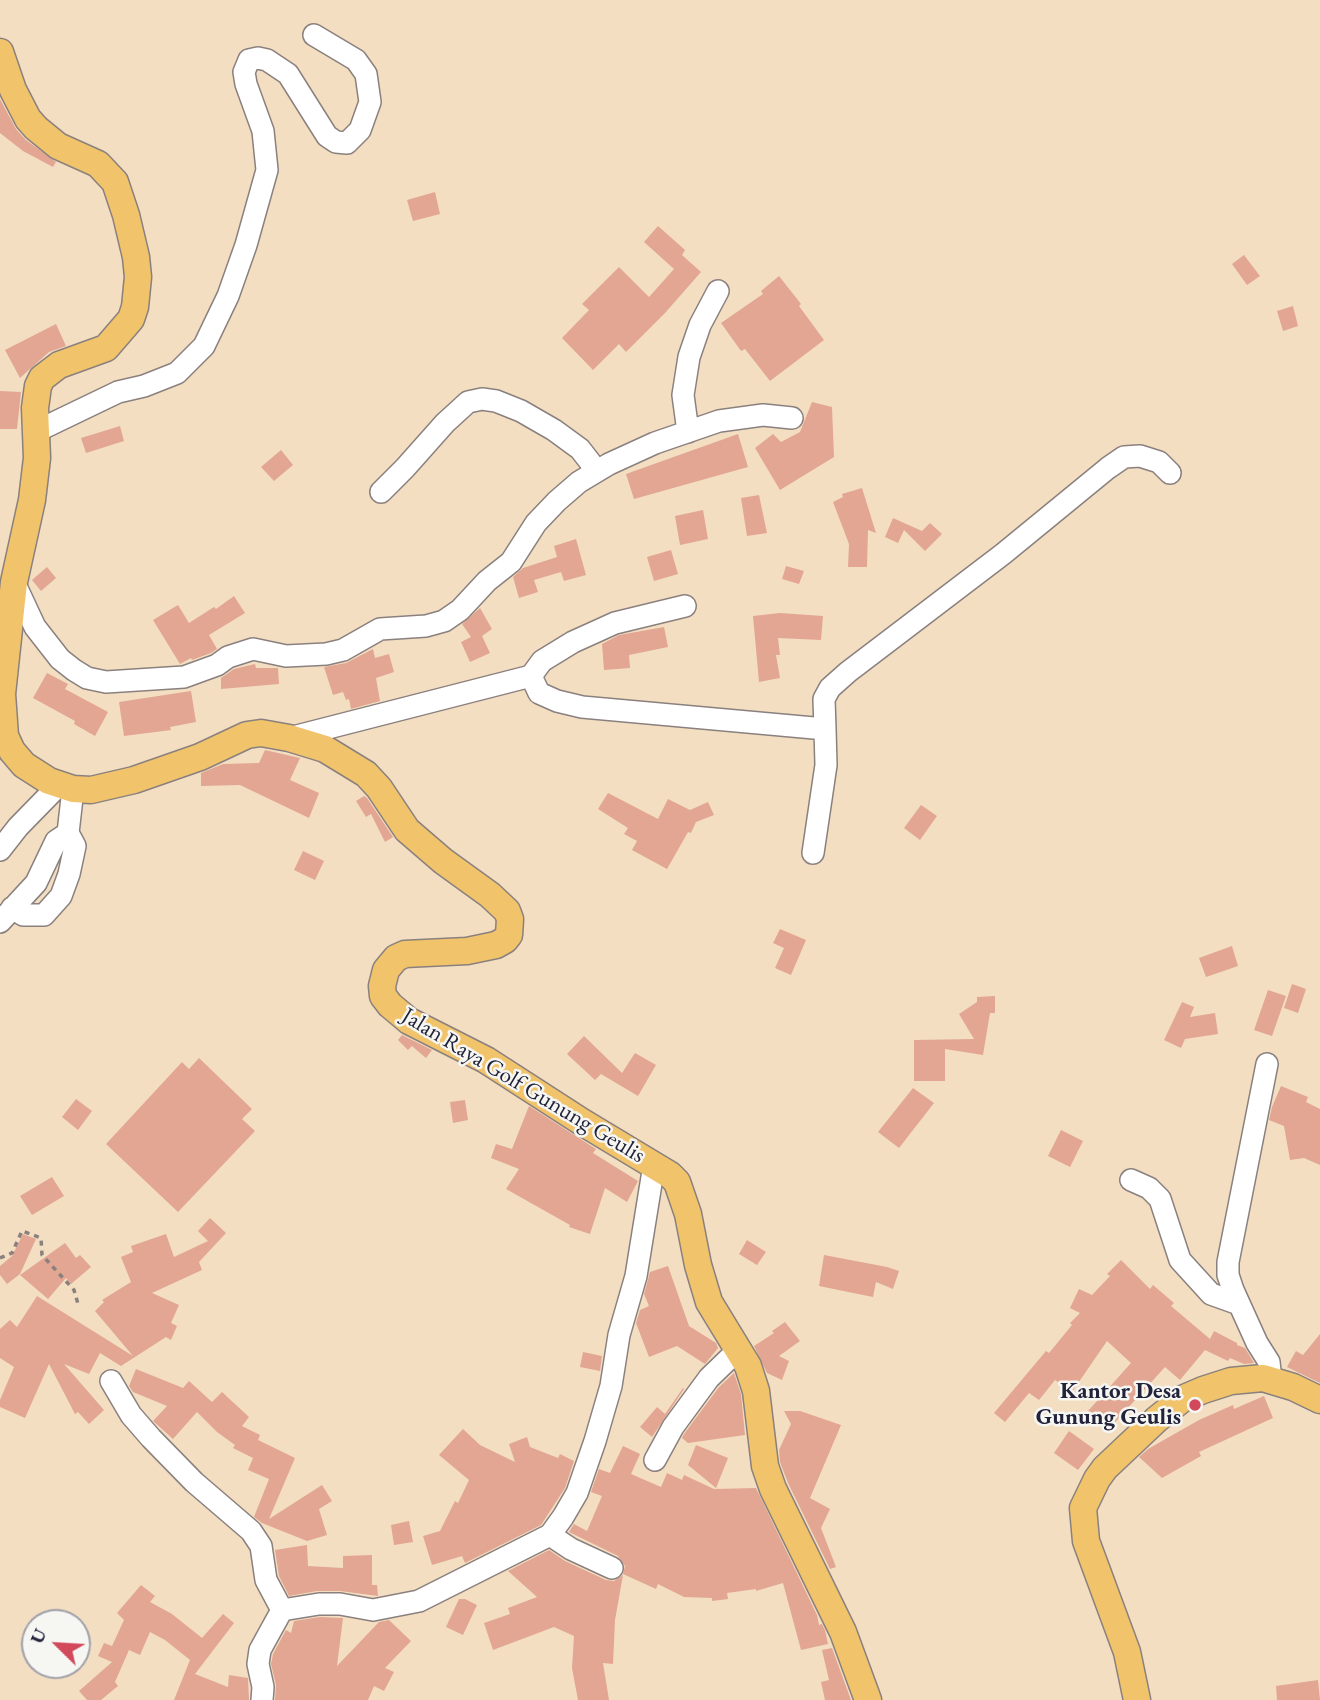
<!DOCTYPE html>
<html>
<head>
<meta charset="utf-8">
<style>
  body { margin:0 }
  #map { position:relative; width:1320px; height:1700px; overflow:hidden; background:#f3dec2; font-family:"EB Garamond",serif }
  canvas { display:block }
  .north { position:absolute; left:21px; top:1609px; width:70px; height:70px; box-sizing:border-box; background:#f6f6f2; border:2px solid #a1a1a9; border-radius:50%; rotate:294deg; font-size:19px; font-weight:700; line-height:28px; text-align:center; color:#22223b }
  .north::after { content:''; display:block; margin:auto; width:24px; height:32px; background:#d1495b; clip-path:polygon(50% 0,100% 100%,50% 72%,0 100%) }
</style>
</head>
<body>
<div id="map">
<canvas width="1320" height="1700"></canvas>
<div class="north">U</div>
</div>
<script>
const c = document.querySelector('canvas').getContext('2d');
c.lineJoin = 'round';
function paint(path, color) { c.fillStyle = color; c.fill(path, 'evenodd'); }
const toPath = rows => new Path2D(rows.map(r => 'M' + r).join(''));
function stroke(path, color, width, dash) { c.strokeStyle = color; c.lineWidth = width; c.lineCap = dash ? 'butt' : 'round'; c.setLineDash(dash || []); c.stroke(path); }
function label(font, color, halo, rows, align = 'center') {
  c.font = font + ' "EB Garamond",serif'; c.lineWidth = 5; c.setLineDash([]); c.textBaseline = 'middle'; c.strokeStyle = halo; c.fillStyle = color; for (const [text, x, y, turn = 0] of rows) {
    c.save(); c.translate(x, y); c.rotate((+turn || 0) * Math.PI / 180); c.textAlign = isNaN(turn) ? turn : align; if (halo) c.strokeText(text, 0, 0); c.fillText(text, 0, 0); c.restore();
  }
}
paint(toPath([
  [0,99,16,129,26,140,56,162,53,167,23,151,0,133],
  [435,192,440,214,413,221,407,200],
  [658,226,685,250,682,255,701,272,665,313,626,352,619,344,593,370,562,338,589,310,582,304,619,267,649,297,674,269,644,242],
  [1244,255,1260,276,1247,285,1232,264],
  [779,276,801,304,799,306,824,340,770,381,745,349,741,351,721,323,763,294,761,291],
  [1293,306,1298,326,1283,331,1277,311],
  [56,324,66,346,49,352,20,378,5,350],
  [0,391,21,392,17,429,0,429],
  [812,402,832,407,834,457,780,490,755,448,773,434,781,442,800,432],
  [120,426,124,441,86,453,81,438],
  [738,434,748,467,634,499,626,474],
  [281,450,293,465,274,481,261,467],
  [862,488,876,533,868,530,867,567,848,567,849,544,833,502,843,497,842,494],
  [759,495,767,533,747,536,741,498],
  [703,510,708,539,680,545,675,516],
  [893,518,922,531,930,523,942,534,925,551,904,530,898,543,885,537],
  [576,539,586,575,564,581,561,572,534,580,538,592,519,598,513,577,523,568,557,557,554,546],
  [671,550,678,574,654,581,647,557],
  [786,566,804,571,799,584,782,579],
  [47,567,56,578,41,591,32,580],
  [234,596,245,613,209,635,217,649,211,653,192,660,191,658,180,664,153,620,178,605,189,623,214,607,216,609],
  [480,608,492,629,482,636,490,653,470,662,461,642,471,637,462,624],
  [780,613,823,616,821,640,778,638,780,655,776,655,780,678,759,682,753,616],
  [664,627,668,647,629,655,630,668,604,670,602,644,619,635],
  [373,649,375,658,389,654,394,672,376,678,380,701,351,709,349,699,346,700,343,692,333,695,324,667,346,663],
  [255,664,256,668,278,668,279,684,221,689,221,678,234,669],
  [47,673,68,684,65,689,108,712,95,736,74,724,75,721,33,698],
  [191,691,196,722,170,727,171,730,124,736,119,702],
  [265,750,300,758,290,780,319,793,309,818,240,785,201,786,201,773,223,764,259,763],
  [608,793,658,819,668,799,690,810,708,802,714,815,696,822,691,833,688,832,667,869,632,850,637,841,624,834,628,828,598,809],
  [364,796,367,798,393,837,385,842,371,814,366,817,356,801],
  [921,805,937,816,920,840,904,828],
  [303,851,324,861,315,880,294,870],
  [780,929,806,940,791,975,775,968,784,948,773,943],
  [1232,946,1238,966,1206,977,1199,958],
  [1292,984,1306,989,1298,1013,1284,1008],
  [1268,990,1286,996,1272,1036,1254,1030],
  [995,996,995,1013,990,1013,983,1055,945,1049,945,1081,914,1081,914,1040,974,1039,959,1014,977,1002,977,997],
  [1182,1002,1194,1007,1190,1017,1215,1013,1218,1034,1185,1039,1181,1048,1164,1040],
  [402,1035,432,1050,426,1058,412,1046,408,1050,398,1040],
  [584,1036,622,1073,635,1053,656,1065,638,1096,601,1074,595,1080,567,1054],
  [199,1058,252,1109,242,1119,255,1131,178,1212,106,1144,182,1062,189,1069],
  [1281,1086,1308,1097,1306,1102,1320,1109,1320,1165,1304,1158,1290,1160,1284,1126,1269,1120,1272,1107],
  [913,1088,934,1103,899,1148,878,1132],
  [76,1099,92,1111,78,1130,62,1117],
  [465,1100,468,1120,453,1123,450,1102],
  [529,1106,596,1149,593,1153,638,1181,627,1202,605,1188,590,1234,569,1227,570,1225,506,1189,519,1169,491,1158,496,1144,512,1149],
  [1061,1130,1083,1141,1070,1167,1048,1156],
  [52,1177,64,1196,32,1215,20,1196],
  [210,1218,226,1233,199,1262,202,1270,152,1293,179,1305,171,1323,177,1326,171,1340,166,1337,121,1366,100,1353,89,1374,64,1364,104,1410,89,1424,78,1412,75,1414,49,1364,25,1418,0,1407,0,1400,14,1367,0,1358,0,1329,10,1320,17,1327,37,1296,133,1356,95,1311,104,1302,102,1300,131,1282,121,1257,133,1252,131,1246,166,1234,174,1257,208,1241,198,1231],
  [23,1234,36,1239,20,1274,7,1284,0,1275,0,1266,12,1256],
  [747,1240,766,1252,757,1265,739,1254],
  [65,1243,76,1258,80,1255,91,1267,71,1284,66,1278,48,1299,20,1275],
  [824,1255,887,1267,899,1271,893,1289,876,1282,873,1297,819,1286],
  [1121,1260,1150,1289,1153,1285,1174,1303,1171,1306,1210,1339,1214,1331,1237,1343,1237,1345,1245,1348,1254,1363,1244,1364,1230,1358,1228,1361,1205,1350,1180,1380,1165,1367,1108,1430,1088,1411,1131,1363,1107,1341,1072,1392,1055,1380,1039,1400,1029,1393,1005,1422,994,1413,1046,1351,1049,1353,1072,1325,1070,1323,1080,1313,1070,1308,1079,1289,1092,1295,1110,1276,1107,1274],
  [668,1266,689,1326,716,1343,718,1348,705,1364,677,1346,649,1357,636,1323,640,1310,649,1306,644,1294,650,1272],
  [785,1322,800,1341,779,1356,789,1361,782,1380,767,1373,754,1346,774,1333,772,1331],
  [1320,1334,1320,1383,1287,1367,1296,1351,1303,1355],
  [583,1352,602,1356,600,1371,580,1367],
  [136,1369,183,1388,189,1381,212,1402,222,1392,249,1417,242,1426,260,1435,258,1440,295,1458,269,1519,322,1485,332,1501,319,1509,327,1535,307,1541,262,1523,254,1517,269,1479,248,1470,253,1458,233,1448,235,1445,217,1432,197,1412,173,1439,153,1421,167,1406,133,1392,129,1386],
  [734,1373,741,1394,745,1435,688,1443,682,1438,684,1434,719,1387],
  [683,1388,684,1389,652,1437,640,1427,657,1407,665,1414],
  [1264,1396,1273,1418,1199,1452,1201,1456,1162,1478,1139,1457,1148,1449,1199,1420,1233,1405,1234,1409],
  [784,1411,800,1411,841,1425,810,1498,830,1509,821,1528,836,1567,830,1569,788,1483,780,1462,779,1450,791,1424],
  [463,1429,480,1445,515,1462,509,1444,527,1437,530,1447,558,1458,560,1454,574,1461,565,1488,541,1525,465,1563,462,1556,432,1565,423,1536,440,1531,455,1501,458,1503,469,1480,439,1455],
  [1069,1431,1094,1449,1078,1470,1054,1453],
  [696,1445,728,1458,716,1488,688,1465],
  [623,1446,640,1454,631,1474,661,1487,667,1473,682,1480,684,1475,714,1489,756,1488,817,1615,819,1625,822,1624,825,1630,828,1644,801,1650,783,1583,756,1591,756,1589,727,1593,728,1599,712,1601,712,1598,684,1597,658,1584,656,1589,623,1574,625,1566,618,1556,569,1532,574,1524,587,1531,602,1496,591,1492,599,1469,610,1473],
  [409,1521,413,1542,394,1545,391,1525],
  [307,1545,308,1566,343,1568,343,1556,372,1555,372,1585,377,1585,378,1596,340,1591,317,1591,289,1596,279,1576,275,1550],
  [549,1550,565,1561,606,1580,614,1581,623,1575,615,1620,613,1664,603,1663,609,1700,578,1700,572,1668,574,1636,554,1627,493,1650,484,1623,510,1614,508,1608,537,1597,508,1571],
  [141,1585,155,1596,150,1602,172,1614,202,1638,223,1614,234,1623,195,1674,228,1687,229,1675,248,1678,249,1700,174,1700,190,1660,165,1640,150,1632,140,1655,129,1650,115,1682,118,1686,101,1700,87,1700,79,1691,112,1662,98,1656,104,1643,112,1646,124,1620,117,1613],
  [459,1599,465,1599,477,1605,463,1635,446,1627],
  [320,1617,343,1618,337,1666,379,1622,389,1620,411,1641,385,1668,394,1672,384,1691,374,1686,368,1700,275,1700,276,1685,271,1664,273,1654,286,1630,291,1633,294,1621],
  [832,1648,851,1700,825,1700,821,1682,829,1680,822,1650],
  [1318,1680,1320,1700,1277,1700,1276,1686]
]), '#e2a693');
const minor = toPath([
  [37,431,118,392,144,386,177,373,204,346,228,296,246,245,267,170,263,131,246,84,244,72,249,60,258,58,267,60,288,74,327,136,336,142,347,143,360,130,370,102,366,74,356,60,314,35],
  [688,432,683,395,689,357,700,325,718,291],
  [381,492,405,468,445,423,468,402,482,399,496,401,521,411,554,430,580,449,597,471],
  [14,582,35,627,60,659,74,670,87,678,106,682,184,677,217,665,228,657,253,649,286,656,326,654,343,650,380,629,426,626,444,621,460,610,487,581,511,562,536,523,557,501,579,482,609,464,655,443,719,421,763,415,792,418],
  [531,676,539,693,557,701,582,707,825,729,826,765,813,853],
  [825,729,824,699,830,688,848,672,1003,554,1108,468,1124,457,1140,456,1159,462,1170,473],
  [289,738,531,676,542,661,573,642,615,623,685,606],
  [0,850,18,827,59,785],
  [12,908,23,915,44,915,61,896,69,874,75,846,68,833],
  [0,922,36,883,56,841,68,833,73,789],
  [1267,1064,1228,1262,1228,1275,1233,1290,1257,1343,1269,1362,1271,1380],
  [1131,1180,1149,1188,1160,1199,1180,1260,1211,1294,1239,1304],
  [111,1381,131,1415,151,1438,194,1482,251,1531,261,1546,266,1580,282,1610],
  [655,1460,673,1427,709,1378,738,1350],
  [550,1535,571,1549,612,1568],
  [262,1700,263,1687,258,1664,260,1650,282,1610,319,1604,340,1604,373,1610,419,1601,550,1535,563,1517,577,1493,595,1441,611,1386,619,1335,636,1276,654,1165]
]);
const major = toPath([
  [0,52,13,90,28,119,36,128,58,146,98,164,115,182,126,215,136,257,138,277,135,307,131,319,106,348,59,365,42,378,38,386,35,408,37,458,32,500,14,582,2,694,5,736,12,751,24,765,49,781,73,789,91,790,134,780,200,757,247,735,261,733,289,738,325,749,366,774,379,788,407,830,443,861,490,895,507,911,510,919,509,935,505,940,496,945,467,951,405,954,396,958,386,970,382,986,383,996,390,1005,409,1021,486,1060,582,1122,670,1175,677,1182,688,1214,698,1265,709,1302,748,1366,756,1391,765,1466,773,1489,843,1632,868,1700],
  [1137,1700,1127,1652,1086,1541,1083,1508,1097,1479,1105,1468,1157,1419,1182,1399,1203,1390,1231,1381,1263,1378,1293,1387,1320,1400]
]);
stroke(minor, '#8a807e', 24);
stroke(major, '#8a807e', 29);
stroke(toPath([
  [0,1258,12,1253,22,1231,41,1238,42,1255,74,1290,78,1304]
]), '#8a807e', 3.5, [5, 5]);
stroke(minor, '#fff', 21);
stroke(major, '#f1c36a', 26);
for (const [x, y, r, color] of [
  [1195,1405,7,"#d1495b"]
]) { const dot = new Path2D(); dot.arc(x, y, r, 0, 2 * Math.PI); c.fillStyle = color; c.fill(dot); stroke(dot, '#f6f6f2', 2.5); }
label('23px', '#22223b', '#f6f6f2', [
  ["Jalan Raya Golf Gunung Geulis",523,1086,31]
]);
label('bold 23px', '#22223b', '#f6f6f2', [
  ["Kantor Desa",1181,1392],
  ["Gunung Geulis",1181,1418]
], 'right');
</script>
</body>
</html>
